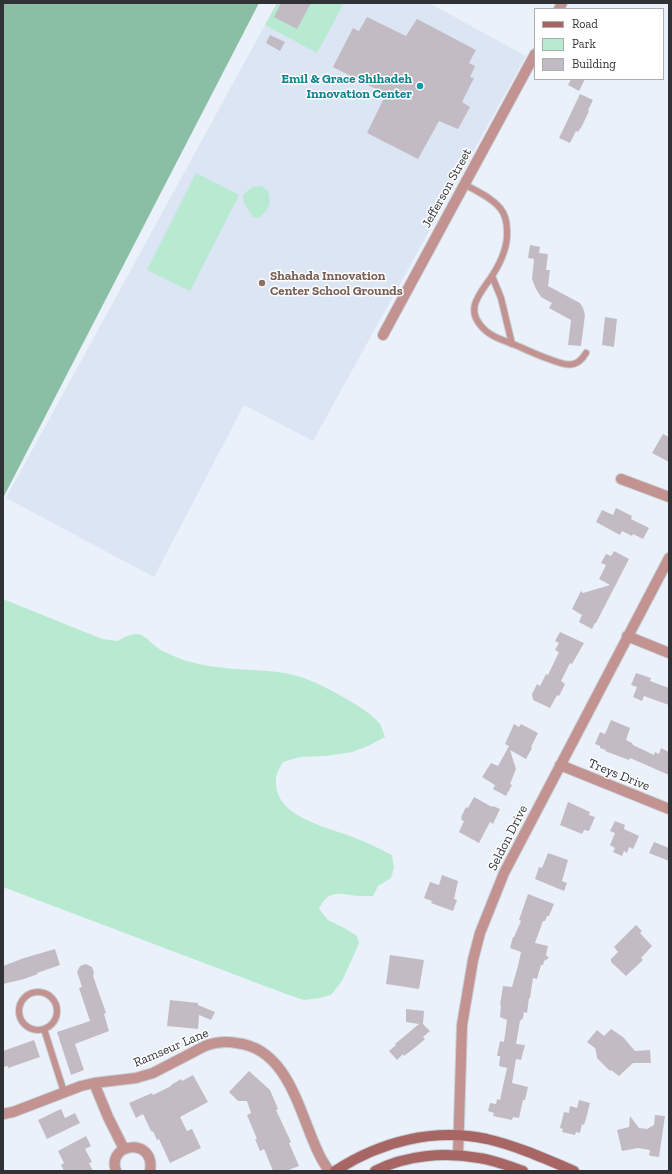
<!DOCTYPE html>
<html>
<head>
<meta charset="utf-8">
<style>
  body { margin:0 }
  #map { position:relative; width:672px; height:1174px; overflow:hidden; background:#ebf1fa; font-family:"Zilla Slab",serif }
  canvas { display:block }
  .frame { position:absolute; inset:0; border:4px solid #303236; pointer-events:none }
  .legend { position:absolute; left:534px; top:8px; width:130px; height:72px; box-sizing:border-box; background:#fff; border:1px solid #acadaf; margin:0; padding:5px 7px; list-style:none; font-size:12px; color:#303236 }
  .legend li { display:flex; align-items:center; gap:8px; height:20px }
  .legend b { width:20px; border:1px solid #acadaf }
</style>
</head>
<body>
<div id="map">
<canvas width="672" height="1174"></canvas>
<div class="frame"></div>
<ul class="legend">
<li><b style="height:5px;background:#a76563"></b>Road</li>
<li><b style="height:11px;background:#b8ead1"></b>Park</li>
<li><b style="height:11px;background:#c3bbc3"></b>Building</li>
</ul>
</div>
<script>
const ctx = document.querySelector('canvas').getContext('2d');
ctx.lineJoin = 'round';
function fillPath(path, color) { ctx.fillStyle = color; ctx.fill(path, 'evenodd'); }
function trace(path, color, width, dash) { ctx.strokeStyle = color; ctx.lineWidth = width; ctx.lineCap = dash ? 'butt' : 'round'; ctx.setLineDash(dash || []); ctx.stroke(path); }
function write(font, color, halo, rows, align = 'center') {
  ctx.font = font + ' "Zilla Slab",serif'; ctx.lineWidth = 3; ctx.setLineDash([]); ctx.textBaseline = 'middle'; ctx.strokeStyle = halo; ctx.fillStyle = color; for (const [text, x, y, turn = 0] of rows) {
    ctx.save(); ctx.translate(x, y); ctx.rotate((+turn || 0) * Math.PI / 180); ctx.textAlign = isNaN(turn) ? turn : align; if (halo) ctx.strokeText(text, 0, 0); ctx.fillText(text, 0, 0); ctx.restore();
  }
}
const built = new Path2D(`
  M 277,3 L 429,3 L 526,56 L 313,441 L 244,405 L 154,577 L 6,498 Z`);
const green = new Path2D(`
  M 277,3 L 344,3 L 317,53 L 265,25 Z
  M 196,173 L 239,195 L 190,291 L 147,270 Z
  M 261,186 L 268,191 C 271,204 270,208 259,218 L 253,217 L 244,203 L 243,195 L 252,187 Z
  M 3,599 L 102,639 L 118,641 C 145,624 144,642 165,652 C 175,657 188,662 199,664 C 225,670 251,669 278,672 C 304,675 328,688 350,701 C 360,707 372,714 379,723 C 382,726 383,733 385,737 L 368,746 L 352,752 L 326,756 L 300,757 L 283,762 C 280,767 276,774 276,779 C 273,816 324,826 350,836 C 364,841 378,848 392,855 L 394,868 L 391,878 L 378,886 L 373,896 C 369,896 365,896 360,896 C 341,895 329,887 319,909 L 328,920 L 346,929 L 357,936 L 359,943 L 353,957 L 342,981 L 331,995 L 320,998 L 304,1000 L 286,994 L 3,887 Z`);
const forest = new Path2D(`
  M 3,3 L 259,3 L 3,498 Z`);
const building = new Path2D(`
  M 281,3 L 311,3 L 297,29 L 274,17 Z
  M 367,17 L 406,36 L 417,19 L 476,50 L 469,63 L 475,66 L 470,77 L 474,78 L 462,102 L 470,107 L 458,129 L 439,121 L 418,159 L 367,133 L 386,94 L 333,67 L 353,28 L 359,31 Z
  M 270,35 L 285,42 L 280,51 L 266,43 Z
  M 571,79 L 585,79 L 579,91 L 568,85 Z
  M 580,94 L 593,100 L 588,110 L 589,111 L 582,126 L 578,132 L 576,131 L 570,143 L 559,138 Z
  M 530,245 L 540,247 L 539,253 L 548,254 L 546,270 L 550,270 L 548,286 L 580,303 L 583,308 L 585,315 L 581,346 L 568,345 L 571,320 L 549,308 L 552,303 L 541,297 L 536,289 L 532,279 L 534,259 L 528,258 Z
  M 605,317 L 617,319 L 614,347 L 602,345 Z
  M 663,434 L 669,437 L 669,462 L 652,453 Z
  M 616,508 L 632,516 L 631,519 L 649,528 L 643,539 L 633,534 L 632,536 L 622,531 L 620,535 L 596,522 L 602,510 L 613,515 Z
  M 614,551 L 629,559 L 596,623 L 595,623 L 592,629 L 579,622 L 582,615 L 572,609 L 581,591 L 583,593 L 610,585 L 599,579 L 606,565 L 601,563 L 606,554 L 611,556 Z
  M 560,632 L 584,643 L 572,664 L 570,663 L 561,681 L 565,684 L 559,696 L 557,695 L 550,708 L 533,700 L 532,694 L 537,684 L 540,686 L 546,674 L 548,675 L 559,652 L 555,650 L 559,643 L 555,641 Z
  M 636,673 L 651,678 L 650,681 L 669,688 L 669,705 L 644,696 L 642,701 L 633,697 L 637,687 L 631,685 Z
  M 611,720 L 630,728 L 626,740 L 632,743 L 633,745 L 654,755 L 655,752 L 659,754 L 661,748 L 669,752 L 669,775 L 630,758 L 629,760 L 605,751 L 606,750 L 600,748 L 600,746 L 595,744 L 600,732 L 605,734 Z
  M 514,724 L 519,727 L 521,724 L 538,733 L 531,747 L 532,748 L 526,759 L 510,750 L 516,769 L 510,784 L 512,785 L 506,796 L 493,789 L 495,785 L 482,777 L 491,763 L 498,766 L 509,746 L 505,744 Z
  M 474,797 L 492,807 L 493,806 L 500,809 L 493,824 L 490,822 L 479,843 L 459,832 L 464,821 L 461,820 L 462,818 L 461,817 L 466,807 L 468,808 Z
  M 568,802 L 590,812 L 589,815 L 595,817 L 589,831 L 584,830 L 582,834 L 560,825 Z
  M 615,821 L 625,825 L 624,829 L 639,836 L 633,849 L 629,847 L 627,853 L 624,851 L 622,856 L 613,852 L 615,848 L 610,845 L 615,833 L 610,831 Z
  M 654,842 L 669,848 L 669,861 L 649,853 Z
  M 548,853 L 568,860 L 562,881 L 567,883 L 564,891 L 535,879 L 539,867 L 542,868 Z
  M 442,875 L 458,881 L 454,899 L 457,900 L 453,911 L 431,903 L 432,901 L 424,898 L 430,882 L 439,885 Z
  M 528,894 L 554,904 L 549,916 L 547,916 L 545,921 L 543,921 L 535,943 L 548,946 L 546,955 L 549,958 L 544,961 L 543,965 L 541,965 L 537,979 L 533,978 L 530,998 L 529,998 L 527,1013 L 524,1012 L 523,1018 L 520,1021 L 516,1044 L 525,1045 L 521,1060 L 516,1059 L 512,1083 L 528,1087 L 525,1100 L 523,1100 L 519,1118 L 513,1117 L 512,1120 L 493,1116 L 494,1113 L 488,1111 L 490,1103 L 496,1104 L 497,1099 L 500,1100 L 507,1068 L 499,1066 L 500,1058 L 500,1056 L 497,1056 L 500,1041 L 504,1042 L 507,1020 L 500,1017 L 501,1005 L 500,1005 L 503,986 L 512,987 L 518,966 L 521,952 L 510,948 L 513,937 L 514,937 L 521,921 L 519,920 Z
  M 636,925 L 642,931 L 640,933 L 652,946 L 641,958 L 643,960 L 626,976 L 611,962 L 611,959 L 618,952 L 614,947 Z
  M 55,949 L 60,965 L 37,973 L 38,974 L 24,979 L 3,984 L 3,966 L 24,958 Z
  M 390,955 L 424,960 L 419,989 L 386,984 Z
  M 86,964 L 92,967 L 94,973 L 93,976 L 106,1013 L 104,1014 L 109,1031 L 75,1044 L 84,1070 L 71,1075 L 57,1032 L 90,1021 L 79,988 L 82,987 L 77,972 L 80,966 Z
  M 170,1000 L 198,1003 L 198,1005 L 215,1012 L 211,1020 L 199,1015 L 198,1029 L 167,1026 Z
  M 406,1009 L 424,1011 L 423,1024 L 430,1031 L 423,1037 L 425,1039 L 417,1046 L 404,1056 L 403,1054 L 397,1060 L 389,1051 L 396,1045 L 395,1044 L 419,1024 L 406,1022 Z
  M 611,1029 L 623,1037 L 635,1051 L 650,1050 L 651,1063 L 633,1063 L 619,1076 L 611,1070 L 610,1071 L 597,1058 L 596,1051 L 595,1048 L 587,1042 L 597,1030 L 604,1036 Z
  M 34,1040 L 40,1057 L 8,1068 L 8,1066 L 3,1067 L 3,1051 Z
  M 249,1071 L 270,1090 L 278,1109 L 276,1110 L 291,1142 L 289,1143 L 299,1166 L 286,1171 L 273,1171 L 264,1149 L 260,1151 L 255,1139 L 257,1139 L 247,1115 L 251,1113 L 247,1101 L 238,1101 L 229,1092 Z
  M 193,1075 L 208,1102 L 180,1117 L 187,1131 L 192,1129 L 201,1148 L 170,1163 L 159,1139 L 157,1140 L 153,1131 L 152,1132 L 150,1129 L 143,1114 L 136,1118 L 129,1103 L 152,1093 L 153,1095 L 171,1086 L 171,1085 L 181,1079 L 182,1081 Z
  M 579,1100 L 590,1103 L 586,1119 L 584,1125 L 582,1124 L 580,1133 L 576,1132 L 575,1135 L 562,1132 L 563,1129 L 560,1128 L 564,1112 L 569,1113 L 570,1106 L 577,1108 Z
  M 61,1109 L 65,1118 L 75,1113 L 80,1123 L 47,1139 L 38,1120 Z
  M 655,1115 L 665,1116 L 659,1157 L 651,1156 L 649,1155 L 650,1150 L 638,1148 L 622,1151 L 617,1130 L 629,1127 L 630,1116 L 639,1128 L 647,1129 L 654,1125 Z
  M 86,1136 L 91,1146 L 85,1149 L 92,1162 L 89,1163 L 93,1171 L 64,1171 L 61,1165 L 64,1163 L 58,1151 Z`);
const lane = new Path2D(`
  M 464,184 C 476,191 491,197 500,208 C 505,214 507,223 507,231 C 508,247 501,262 492,276 C 480,294 462,310 486,331 C 494,338 503,340 513,344 C 525,349 537,355 549,359 C 565,365 576,370 586,353
  M 492,276 L 501,298 L 512,344
  M19 1011a19 19 0 1 1 38 0a19 19 0 1 1-38 0Z
  M 44,1029 L 64,1092`);
const street = new Path2D(`
  M 559,9 L 562,3
  M 383,335 L 535,54
  M 621,479 L 669,497
  M 627,636 L 669,653
  M 560,765 L 669,809
  M 94,1083 L 108,1117 L 124,1149
  M 3,1114 L 13,1112 L 81,1086 L 94,1083 L 136,1078 L 153,1073 L 205,1046 C 216,1042 225,1041 236,1043 C 288,1048 299,1112 318,1152 C 321,1159 325,1165 329,1171
  M 458,1155 L 462,1025 L 473,960 L 480,933 L 504,873 L 669,558
  M 116,1171 C 106,1142 156,1137 150,1171`);
const secondary = new Path2D(`
  M 335,1171 C 381,1141 434,1128 487,1139 C 517,1146 546,1159 574,1171
  M 375,1171 C 406,1155 444,1152 479,1158 C 494,1160 509,1166 523,1171`);
const markers = [
  [420,86,4,"#0f9aa8"],
  [262,283,4,"#8d6e63"]
];
const cultureNames = [
  ["Emil & Grace Shihadeh",412,79],
  ["Innovation Center",412,94]
];
const streetNames = [
  ["Jefferson Street",447,188,-61],
  ["Treys Drive",619,775,22],
  ["Seldon Drive",508,838,-63],
  ["Ramseur Lane",171,1048,-23]
];
const educationNames = [
  ["Shahada Innovation",270,276],
  ["Center School Grounds",270,291]
];
fillPath(built, '#dbe5f4');
fillPath(green, '#b8ead1');
fillPath(forest, '#8abfa5');
fillPath(building, '#c3bbc3');
trace(lane, '#c9cfd7', 8);
trace(street, '#c9cfd7', 12);
trace(secondary, '#c9cfd7', 12);
trace(lane, '#c29391', 6);
trace(street, '#c29391', 10);
trace(secondary, '#a76563', 10);
for (const [x, y, r, color] of markers) { const dot = new Path2D(); dot.arc(x, y, r, 0, 2 * Math.PI); ctx.fillStyle = color; ctx.fill(dot); trace(dot, '#fff', 1.5); }
write('bold 13px', '#0d838f', '#fff', cultureNames, 'right');
write('13px', '#303236', '#fff', streetNames);
write('bold 13px', '#785e54', '#fff', educationNames, 'left');
</script>
</body>
</html>
